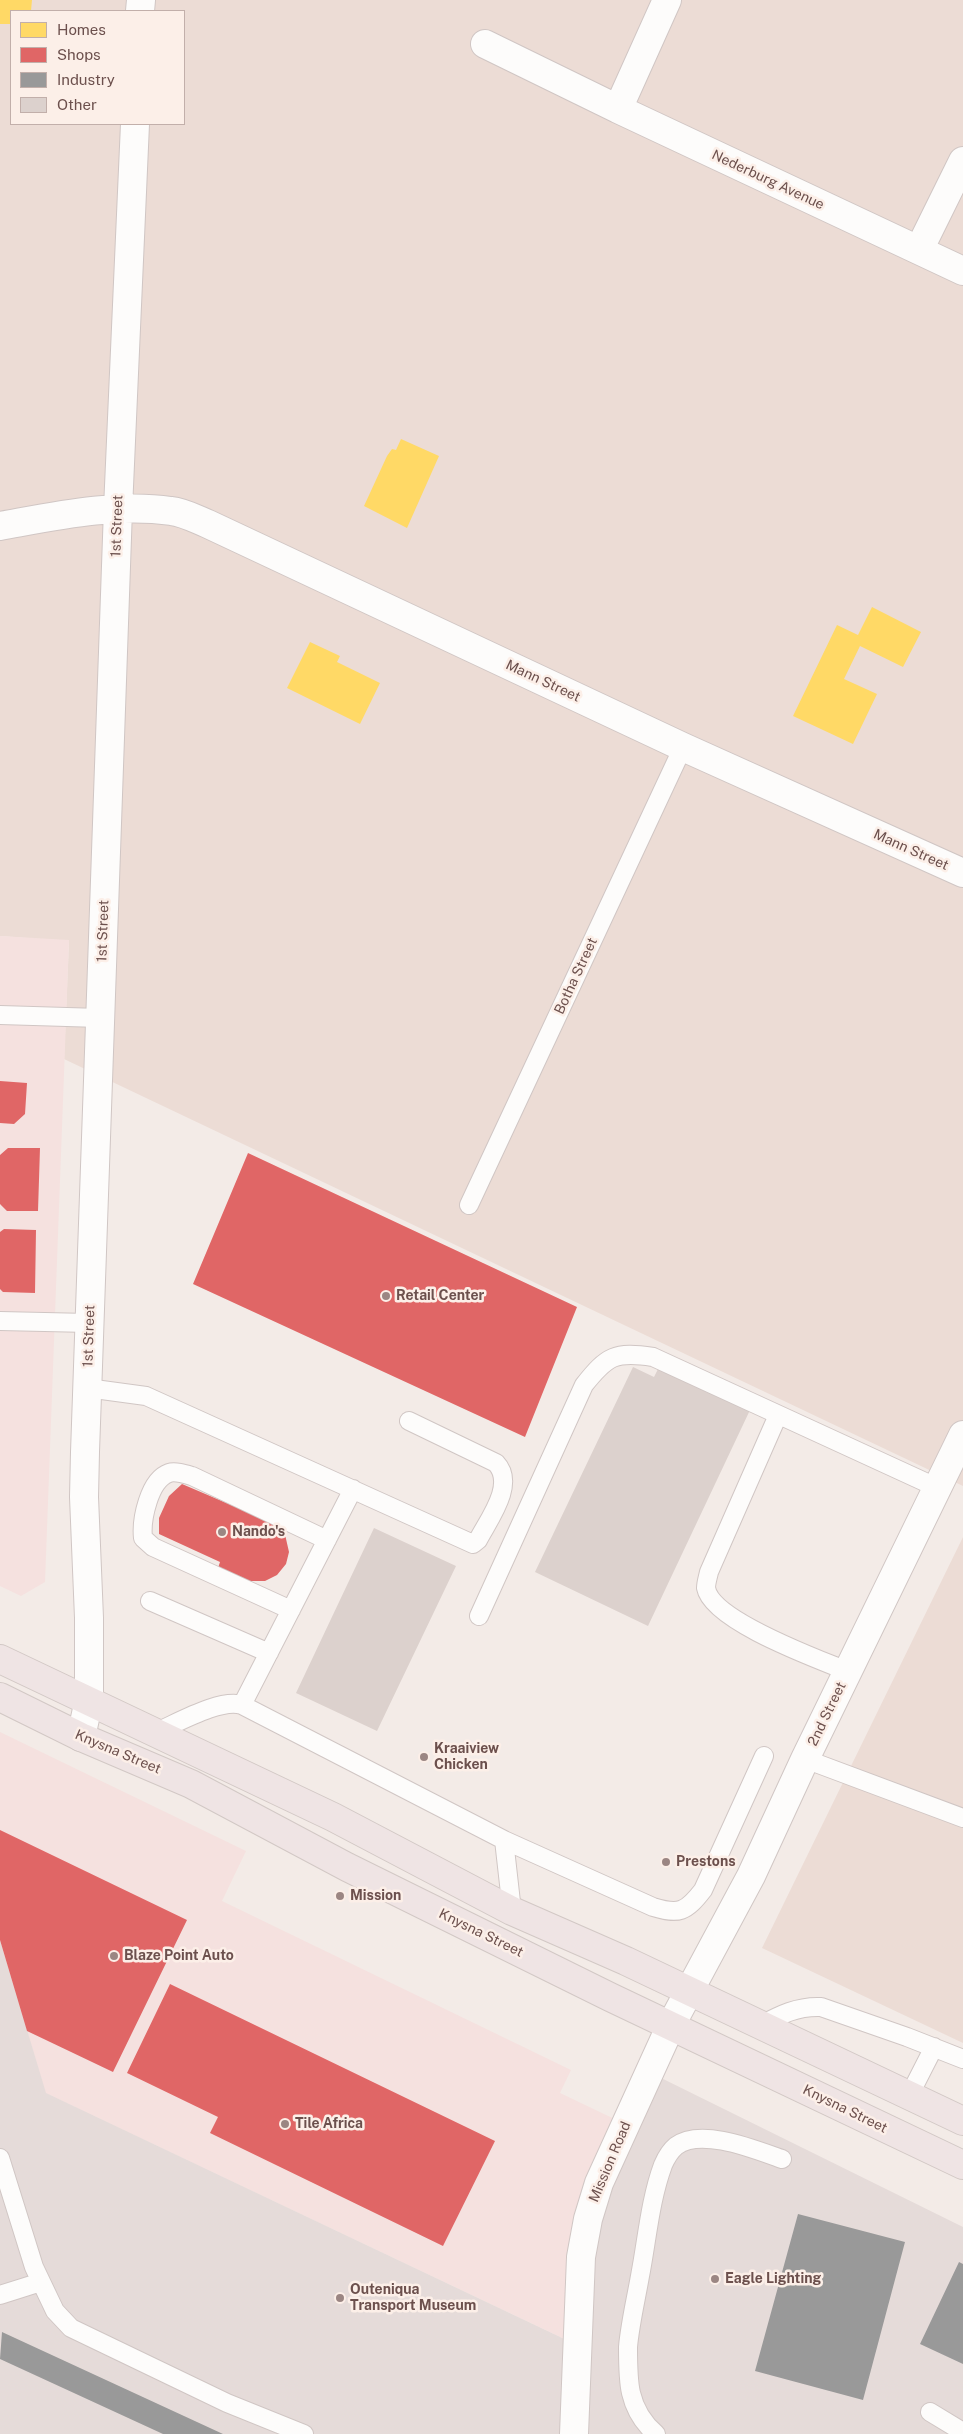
<!DOCTYPE html>
<html>
<head>
<meta charset="utf-8">
<style>
  body { margin:0 }
  #map { position:relative; width:963px; height:2434px; overflow:hidden; background:#f3ebe7; font-family:"Public Sans",sans-serif }
  canvas { display:block }
  .legend { position:absolute; left:10px; top:10px; width:175px; height:115px; box-sizing:border-box; background:#fcefe8; border:1px solid #c2afaa; margin:0; padding:6px 9px; list-style:none; font-size:15px; color:#6c504d }
  .legend li { display:flex; align-items:center; gap:10px; height:25px }
  .legend b { width:25px; border:1px solid #c2afaa }
</style>
</head>
<body>
<div id="map">
<canvas width="963" height="2434"></canvas>
<ul class="legend">
<li><b style="height:14px;background:#ffd966"></b>Homes</li>
<li><b style="height:14px;background:#e06666"></b>Shops</li>
<li><b style="height:14px;background:#999"></b>Industry</li>
<li><b style="height:14px;background:#dcd1cd"></b>Other</li>
</ul>
</div>
<script>
const ctx = document.querySelector('canvas').getContext('2d');
ctx.lineJoin = 'round';
function fillPath(path, color) { ctx.fillStyle = color; ctx.fill(path, 'evenodd'); }
function trace(path, color, width, dash) { ctx.strokeStyle = color; ctx.lineWidth = width; ctx.lineCap = dash ? 'butt' : 'round'; ctx.setLineDash(dash || []); ctx.stroke(path); }
function write(font, color, halo, rows, align = 'center') {
  ctx.font = font + ' "Public Sans",sans-serif'; ctx.lineWidth = 5; ctx.setLineDash([]); ctx.textBaseline = 'middle'; ctx.strokeStyle = halo; ctx.fillStyle = color; for (const [text, x, y, turn = 0] of rows) {
    ctx.save(); ctx.translate(x, y); ctx.rotate((+turn || 0) * Math.PI / 180); ctx.textAlign = isNaN(turn) ? turn : align; if (halo) ctx.strokeText(text, 0, 0); ctx.fillText(text, 0, 0); ctx.restore();
  }
}
const residential = new Path2D(`
  M 0,0 L 963,0 L 963,1486 L 64,1059 L 69,941 L 0,936 ZM 11,11 L 184,11 L 184,124 L 11,124 Z
  M 963,1537 L 963,2043 L 762,1948 Z`);
const commercial = new Path2D(`
  M 0,936 L 69,940 L 45,1582 L 21,1596 L 0,1586 Z
  M 0,1732 L 246,1851 L 222,1901 L 571,2070 L 560,2093 L 625,2124 L 577,2345 L 45,2093 L 0,1940 Z`);
const industrial = new Path2D(`
  M 0,1940 L 46,2093 L 577,2345 L 579,2276 L 649,2072 L 963,2227 L 963,2434 L 0,2434 Z`);
const homes = new Path2D(`
  M 0,0 L 32,0 L 31,11 L 11,11 L 11,24 L 0,24 Z
  M 401,439 L 439,456 L 407,528 L 364,506 L 387,456 L 392,449 L 396,450 Z
  M 872,607 L 921,632 L 903,667 L 860,646 L 844,679 L 877,694 L 853,744 L 793,716 L 837,625 L 858,635 Z
  M 310,642 L 340,656 L 337,662 L 380,683 L 360,724 L 287,688 Z`);
const shops = new Path2D(`
  M 0,1081 L 27,1083 L 25,1114 L 14,1124 L 0,1123 Z
  M 8,1148 L 40,1148 L 38,1211 L 7,1211 L 0,1204 L 0,1155 Z
  M 248,1153 L 577,1307 L 525,1437 L 193,1284 Z
  M 4,1229 L 36,1230 L 35,1293 L 3,1292 L 0,1289 L 0,1232 Z
  M 182,1484 L 278,1525 L 284,1530 L 289,1552 L 286,1564 L 277,1575 L 265,1581 L 247,1581 L 218,1568 L 220,1562 L 159,1534 L 159,1518 L 169,1496 Z
  M 0,1830 L 187,1920 L 113,2072 L 27,2031 L 0,1940 Z
  M 170,1984 L 495,2141 L 443,2246 L 210,2133 L 218,2117 L 127,2073 Z`);
const industry = new Path2D(`
  M 798,2214 L 905,2242 L 863,2400 L 755,2371 Z
  M 959,2262 L 963,2264 L 963,2364 L 920,2344 Z
  M 2,2332 L 223,2434 L 163,2434 L 0,2359 Z`);
const building = new Path2D(`
  M 633,1367 L 654,1377 L 659,1367 L 750,1410 L 648,1626 L 535,1572 Z
  M 374,1528 L 456,1566 L 377,1731 L 296,1693 Z`);
const lane = new Path2D(`
  M 0,1015 L 100,1018
  M 469,1205 L 683,747
  M 0,1321 L 89,1323
  M 87,1388 L 146,1396 L 473,1544 L 478,1540 C 489,1519 516,1484 496,1463 L 409,1421
  M 778,1415 L 709,1572 C 708,1577 706,1583 706,1588 C 712,1621 818,1659 847,1671
  M 150,1601 L 269,1653
  M 291,1610 L 153,1547 L 143,1538 C 141,1520 149,1480 169,1473 C 175,1471 185,1474 192,1476 L 327,1540
  M 479,1616 L 584,1385 C 607,1356 615,1351 653,1357 L 938,1488
  M 242,1705 L 353,1489
  M 154,1733 C 176,1724 220,1698 242,1705 L 504,1840 L 512,1911
  M 805,1759 L 963,1818
  M 504,1840 L 653,1907 C 679,1915 686,1912 703,1890 L 764,1756
  M 759,2026 C 780,2015 797,2006 821,2007 L 907,2037 L 963,2059
  M 909,2096 L 934,2047
  M 0,2158 L 34,2267 L 55,2311 L 71,2328 L 227,2403 L 304,2434
  M 0,2295 L 41,2282
  M 930,2412 L 963,2432
  M 656,2434 C 643,2423 635,2410 631,2393 C 628,2380 628,2361 628,2347 C 630,2324 636,2299 640,2276 C 647,2240 650,2200 663,2165 C 666,2158 670,2151 676,2146 C 701,2127 756,2150 782,2159`);
const street = new Path2D(`
  M 667,0 L 618,109 L 963,271
  M 140,11 L 141,0
  M 485,44 L 618,109
  M 919,250 L 963,161
  M 0,526 C 56,516 114,503 171,511 C 183,512 196,519 208,524 L 683,747 L 963,873
  M 81,1737 L 89,1700 L 89,1618 L 84,1497 L 85,1452 L 118,509 L 135,124
  M 574,2434 L 581,2257 L 588,2219 L 599,2183 L 671,2025 L 751,1876 L 805,1759 L 963,1435`);
const highway = new Path2D(`
  M 0,1659 L 333,1817 L 512,1911 L 626,1961 L 963,2121
  M 0,1697 L 81,1737 L 191,1784 L 347,1867 L 610,1997 L 963,2165`);
const markers = [
  [386,1296,5,"#9b8683"],
  [222,1532,5,"#9b8683"],
  [424,1757,5,"#9b8683"],
  [666,1862,5,"#9b8683"],
  [340,1896,5,"#9b8683"],
  [114,1956,5,"#9b8683"],
  [285,2124,5,"#9b8683"],
  [715,2279,5,"#9b8683"],
  [340,2298,5,"#9b8683"]
];
const streetNames = [
  ["Nederburg Avenue",768,180,25],
  ["1st Street",117,526,-88],
  ["Mann Street",543,681,25],
  ["Mann Street",911,850,24],
  ["1st Street",103,931,-88],
  ["Botha Street",576,976,-65],
  ["1st Street",89,1336,-88],
  ["2nd Street",827,1714,-64],
  ["Knysna Street",118,1752,23],
  ["Knysna Street",481,1933,26],
  ["Knysna Street",845,2109,26],
  ["Mission Road",610,2162,-67]
];
const poiNames = [
  ["Retail Center",396,1296],
  ["Nando's",232,1532],
  ["Kraaiview",434,1749],
  ["Chicken",434,1765],
  ["Prestons",676,1862],
  ["Mission",350,1896],
  ["Blaze Point Auto",124,1956],
  ["Tile Africa",295,2124],
  ["Eagle Lighting",725,2279],
  ["Outeniqua",350,2290],
  ["Transport Museum",350,2306]
];
fillPath(residential, '#ecdcd5');
fillPath(commercial, '#f5e1df');
fillPath(industrial, '#e5dbd9');
fillPath(homes, '#ffd966');
fillPath(shops, '#e06666');
fillPath(industry, '#999');
fillPath(building, '#dcd1cd');
trace(lane, '#d0c6c4', 20);
trace(street, '#d0c6c4', 30);
trace(highway, '#d2c8c5', 30);
trace(lane, '#fdfcfb', 18);
trace(street, '#fdfcfb', 28);
trace(highway, '#efe4e4', 28);
for (const [x, y, r, color] of markers) { const dot = new Path2D(); dot.arc(x, y, r, 0, 2 * Math.PI); ctx.fillStyle = color; ctx.fill(dot); trace(dot, '#fcefe8', 2); }
write('14px', '#6c504d', '#fcefe8', streetNames);
write('bold 14px', '#6c504d', '#fcefe8', poiNames, 'left');
</script>
</body>
</html>
